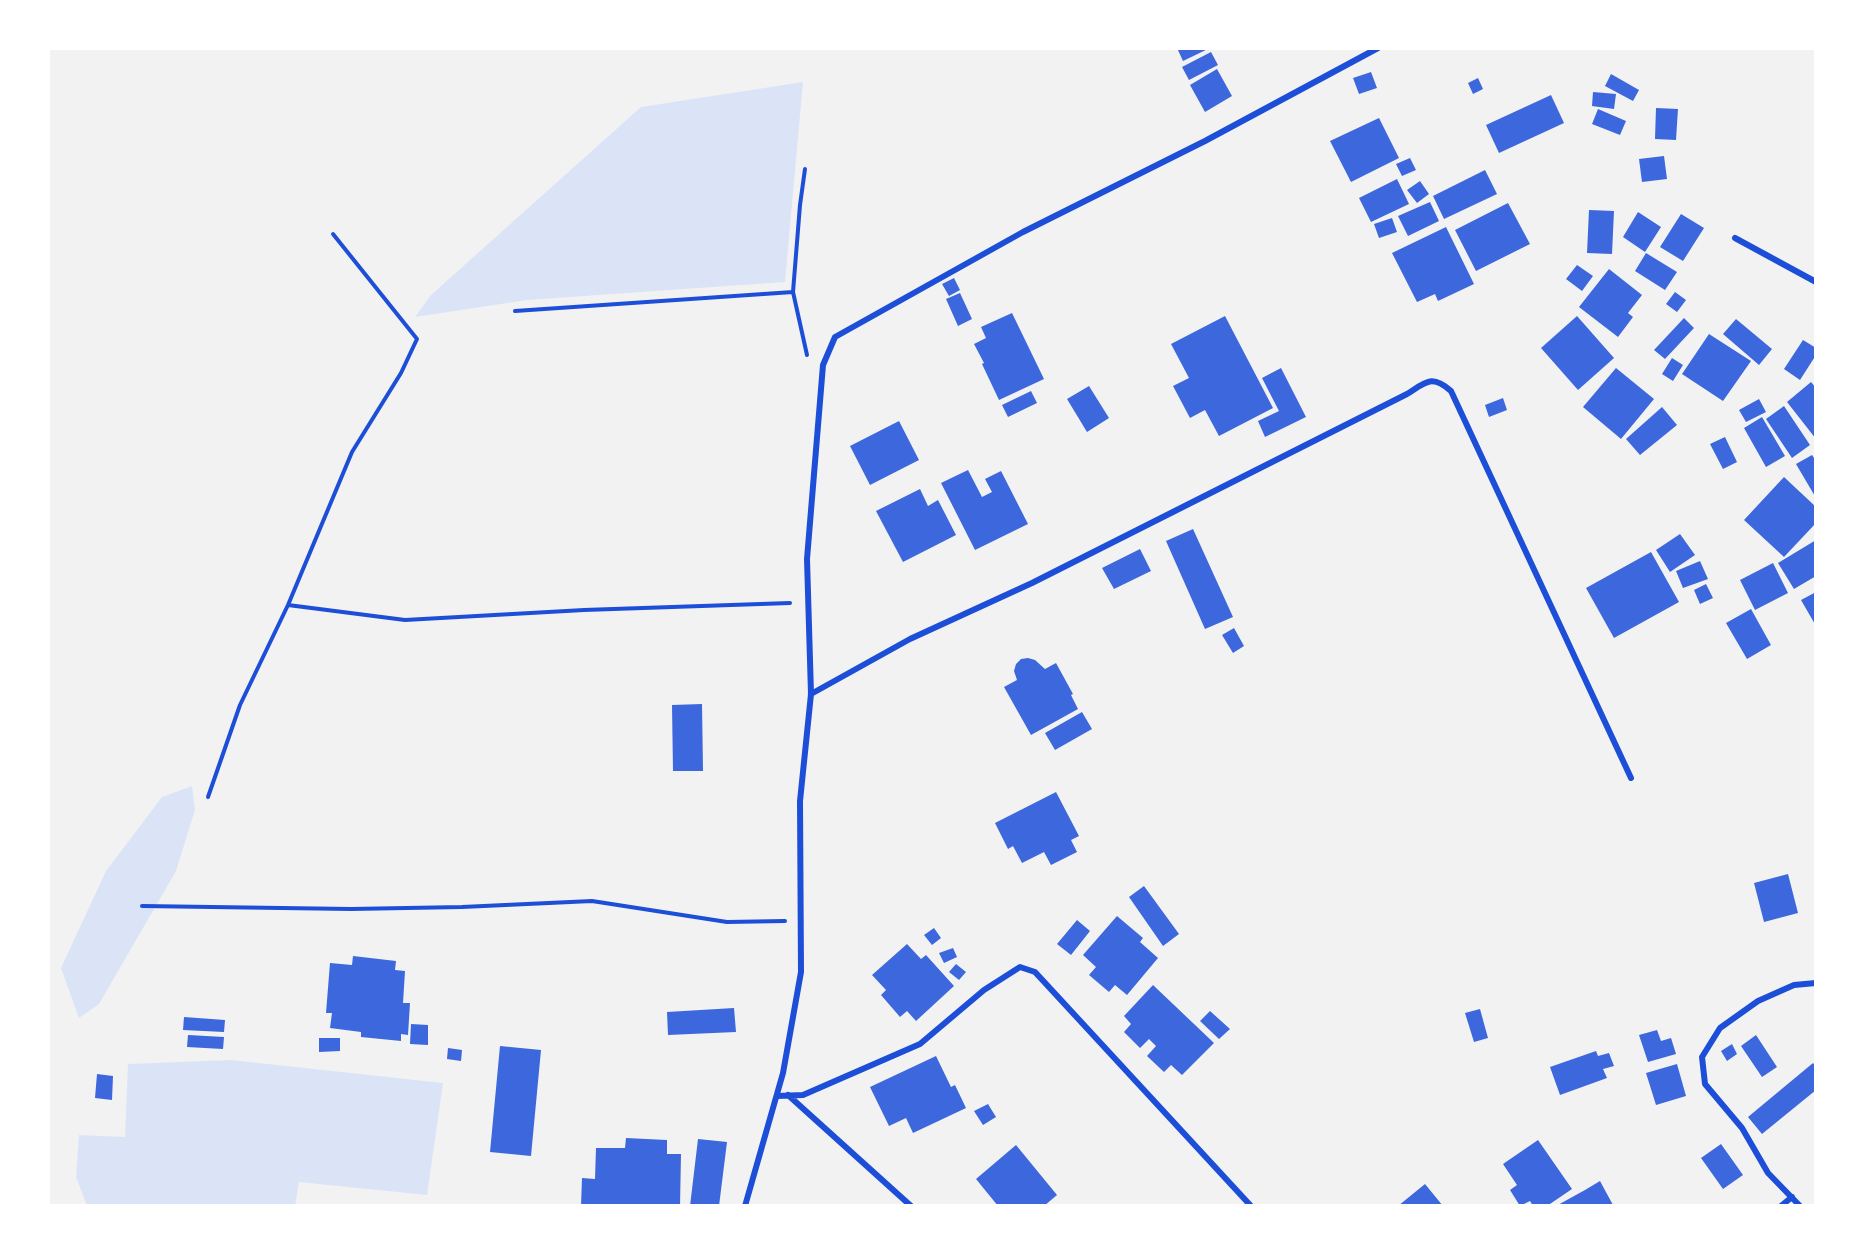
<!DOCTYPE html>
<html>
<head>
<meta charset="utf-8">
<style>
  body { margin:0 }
  #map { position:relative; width:1864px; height:1254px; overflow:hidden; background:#f2f2f2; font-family:Jost,sans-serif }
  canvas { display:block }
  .frame { position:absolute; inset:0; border:50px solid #fff; pointer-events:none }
</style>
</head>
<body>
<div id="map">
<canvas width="1864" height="1254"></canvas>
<div class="frame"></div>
</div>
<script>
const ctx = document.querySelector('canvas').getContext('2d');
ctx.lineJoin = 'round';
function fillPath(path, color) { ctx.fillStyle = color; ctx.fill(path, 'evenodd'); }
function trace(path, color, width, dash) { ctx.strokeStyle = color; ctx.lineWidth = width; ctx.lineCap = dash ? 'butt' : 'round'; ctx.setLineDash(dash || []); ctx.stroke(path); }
const green = new Path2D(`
  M 803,82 L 785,282 L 527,300 L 415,317 L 431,295 L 641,107 Z
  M 192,786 L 195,810 L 176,871 L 99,1004 L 79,1018 L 61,968 L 106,871 L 162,797 Z
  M 231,1060 L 443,1083 L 427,1195 L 299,1182 L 295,1206 L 87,1206 L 76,1177 L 79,1135 L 125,1137 L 128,1064 Z`);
const building = new Path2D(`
  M 1177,48 L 1210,48 L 1183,61 Z
  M 1211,52 L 1218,65 L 1189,80 L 1182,67 Z
  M 1217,69 L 1232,96 L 1205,112 L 1190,85 Z
  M 1371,72 L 1377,88 L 1359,94 L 1353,78 Z
  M 1611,74 L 1639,90 L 1633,101 L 1605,86 Z
  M 1478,78 L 1483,89 L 1473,94 L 1468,83 Z
  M 1593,92 L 1616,94 L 1614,109 L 1592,106 Z
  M 1551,95 L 1564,123 L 1499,153 L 1486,125 Z
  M 1656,108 L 1678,109 L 1676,140 L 1655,139 Z
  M 1598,109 L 1626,121 L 1620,135 L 1592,124 Z
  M 1379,118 L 1399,158 L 1351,182 L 1330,141 Z
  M 1664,156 L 1667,179 L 1642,182 L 1639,159 Z
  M 1410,158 L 1416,170 L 1402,176 L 1396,164 Z
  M 1485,170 L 1497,194 L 1444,219 L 1433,196 Z
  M 1397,179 L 1409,204 L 1371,222 L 1359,198 Z
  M 1420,181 L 1429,194 L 1417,203 L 1407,190 Z
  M 1430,202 L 1439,221 L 1408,236 L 1398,216 Z
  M 1508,203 L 1530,244 L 1476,271 L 1455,230 Z
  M 1589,210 L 1614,211 L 1612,254 L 1587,253 Z
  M 1638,212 L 1661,227 L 1645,252 L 1623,237 Z
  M 1681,214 L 1704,228 L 1683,261 L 1660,247 Z
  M 1392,218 L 1397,232 L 1379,238 L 1374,224 Z
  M 1446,227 L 1474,284 L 1438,301 L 1435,294 L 1417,302 L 1392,253 Z
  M 1646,253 L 1677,272 L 1665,290 L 1635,271 Z
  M 1577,265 L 1593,276 L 1582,291 L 1566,279 Z
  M 1609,269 L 1642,295 L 1628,313 L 1633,317 L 1618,337 L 1579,307 Z
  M 954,278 L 960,290 L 949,296 L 942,284 Z
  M 1675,292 L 1686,300 L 1677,312 L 1666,304 Z
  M 960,293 L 972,319 L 958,326 L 946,299 Z
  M 1012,313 L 1044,379 L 999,400 L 982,364 L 984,363 L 974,344 L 986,338 L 981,327 Z
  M 1225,316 L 1273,408 L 1219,436 L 1205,410 L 1190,418 L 1173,386 L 1189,378 L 1171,344 Z
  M 1577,316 L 1614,358 L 1578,390 L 1541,348 Z
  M 1684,318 L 1694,328 L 1665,359 L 1654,350 Z
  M 1736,319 L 1772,349 L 1759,365 L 1723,334 Z
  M 1709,334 L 1751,361 L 1723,401 L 1682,374 Z
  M 1803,340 L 1816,348 L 1816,355 L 1800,380 L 1784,369 Z
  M 1672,358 L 1683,365 L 1673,381 L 1662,374 Z
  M 1281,368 L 1306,417 L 1265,437 L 1258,421 L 1279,411 L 1262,378 Z
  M 1616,368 L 1654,399 L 1621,439 L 1583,407 Z
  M 1811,382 L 1816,388 L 1816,439 L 1787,402 Z
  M 1089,386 L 1109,418 L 1087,432 L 1067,399 Z
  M 1031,391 L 1037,403 L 1008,417 L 1002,405 Z
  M 1503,398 L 1507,410 L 1489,417 L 1485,405 Z
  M 1759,399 L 1766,412 L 1746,422 L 1739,410 Z
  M 1784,406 L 1810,445 L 1792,458 L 1766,419 Z
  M 1662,407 L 1677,425 L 1640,455 L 1626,439 Z
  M 1762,417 L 1785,456 L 1766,467 L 1744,428 Z
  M 899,421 L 919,460 L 870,485 L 850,446 Z
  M 1725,437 L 1737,462 L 1723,469 L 1710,444 Z
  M 1812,455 L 1816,461 L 1816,498 L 1796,464 Z
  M 968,470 L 982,497 L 992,492 L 985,479 L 1001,471 L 1028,524 L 975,550 L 941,483 Z
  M 1784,477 L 1816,507 L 1816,523 L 1784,557 L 1744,520 Z
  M 920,489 L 928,506 L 938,500 L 956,535 L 903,562 L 876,511 Z
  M 1193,529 L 1233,617 L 1205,629 L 1166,541 Z
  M 1680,534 L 1695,555 L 1670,572 L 1656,550 Z
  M 1816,540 L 1816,576 L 1794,589 L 1778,563 Z
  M 1140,549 L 1151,571 L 1114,589 L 1102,568 Z
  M 1651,552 L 1679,602 L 1614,638 L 1586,588 Z
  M 1700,561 L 1708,579 L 1683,588 L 1676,571 Z
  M 1773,563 L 1788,593 L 1755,610 L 1740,580 Z
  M 1706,584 L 1713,598 L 1700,604 L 1694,590 Z
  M 1816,592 L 1816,626 L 1801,600 Z
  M 1751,609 L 1771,645 L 1747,659 L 1726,623 Z
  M 1234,628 L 1244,646 L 1233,653 L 1222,635 Z
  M 1028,658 L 1035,660 L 1045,669 L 1056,663 L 1073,694 L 1071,695 L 1078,709 L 1031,735 L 1004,687 L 1017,680 L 1014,671 L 1016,664 L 1021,659 Z
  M 702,704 L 703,771 L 673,771 L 672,705 Z
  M 1082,712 L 1092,729 L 1055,750 L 1045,733 Z
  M 1056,792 L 1079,836 L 1071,840 L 1077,852 L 1051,865 L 1044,852 L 1022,863 L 1013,846 L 1008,849 L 995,823 Z
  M 1788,874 L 1798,913 L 1764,922 L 1754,883 Z
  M 1144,886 L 1179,934 L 1163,946 L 1129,897 Z
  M 1117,916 L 1143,938 L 1140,942 L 1158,958 L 1127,995 L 1115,985 L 1109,992 L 1089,975 L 1096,967 L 1083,955 Z
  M 1077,920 L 1090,931 L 1071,955 L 1057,944 Z
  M 934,928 L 941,938 L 932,945 L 924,935 Z
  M 907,944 L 921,959 L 926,955 L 954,986 L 916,1021 L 907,1011 L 900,1017 L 881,995 L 886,990 L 872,975 Z
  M 953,948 L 957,957 L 944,963 L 939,953 Z
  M 353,956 L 396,961 L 395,970 L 405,971 L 403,1003 L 410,1003 L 408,1035 L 401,1034 L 401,1041 L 361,1037 L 361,1032 L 330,1028 L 332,1013 L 326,1013 L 330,963 L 352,965 Z
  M 956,964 L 966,972 L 959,980 L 949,972 Z
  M 1153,985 L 1214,1043 L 1182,1075 L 1171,1065 L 1164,1072 L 1147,1056 L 1156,1046 L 1149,1039 L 1140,1048 L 1124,1032 L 1131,1024 L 1124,1016 Z
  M 734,1008 L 736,1032 L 668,1035 L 667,1012 Z
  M 1480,1009 L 1488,1038 L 1474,1042 L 1465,1013 Z
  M 1210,1011 L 1230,1029 L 1219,1039 L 1200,1021 Z
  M 184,1017 L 225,1020 L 224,1032 L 183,1030 Z
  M 411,1024 L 428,1025 L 428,1045 L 410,1044 Z
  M 1657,1030 L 1661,1041 L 1671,1038 L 1676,1054 L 1648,1062 L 1639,1035 Z
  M 188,1035 L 224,1037 L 223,1049 L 187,1047 Z
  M 1756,1035 L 1777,1067 L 1762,1077 L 1741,1046 Z
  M 319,1038 L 340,1038 L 340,1051 L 319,1052 Z
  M 1732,1044 L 1737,1054 L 1727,1061 L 1721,1051 Z
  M 500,1046 L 541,1050 L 531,1156 L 490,1152 Z
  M 448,1048 L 462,1050 L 461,1061 L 447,1059 Z
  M 1596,1051 L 1598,1056 L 1609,1053 L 1614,1066 L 1603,1069 L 1607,1078 L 1560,1095 L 1550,1067 Z
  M 936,1056 L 951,1087 L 955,1085 L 966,1108 L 913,1133 L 906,1118 L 889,1126 L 870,1087 Z
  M 1813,1063 L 1816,1067 L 1816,1090 L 1762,1134 L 1748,1117 Z
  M 1677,1064 L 1686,1096 L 1656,1105 L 1646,1073 Z
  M 97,1074 L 113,1076 L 112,1100 L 95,1098 Z
  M 988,1104 L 996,1117 L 983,1125 L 974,1111 Z
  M 626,1138 L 667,1140 L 667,1154 L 681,1154 L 680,1206 L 581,1206 L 582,1178 L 595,1179 L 596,1148 L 625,1148 Z
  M 698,1139 L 727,1142 L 719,1206 L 690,1206 Z
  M 1538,1140 L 1572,1189 L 1547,1206 L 1533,1206 L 1530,1201 L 1520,1206 L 1510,1190 L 1517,1185 L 1503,1164 Z
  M 1721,1144 L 1743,1175 L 1723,1189 L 1701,1158 Z
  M 1016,1145 L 1057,1195 L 1044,1206 L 998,1206 L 976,1179 Z
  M 1600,1181 L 1613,1205 L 1556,1206 L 1585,1190 Z
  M 1425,1184 L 1443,1206 L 1398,1206 Z`);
const path = new Path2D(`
  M 805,169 L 800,205 L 793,292 L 807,355
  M 515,311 L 793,292
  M 288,605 L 405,620 L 584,610 L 790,603
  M 208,797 L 240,705 L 288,605 L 352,452 L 401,373 L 417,339 L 333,234
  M 142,906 L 351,909 L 462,907 L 592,901 L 727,922 L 785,921`);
const minor = new Path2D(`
  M 1735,238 L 1816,282
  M 811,694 L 910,639 L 1032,583 L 1407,394 C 1426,382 1432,374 1451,391 L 1631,778
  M 788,1095 L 911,1206
  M 777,1096 L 803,1095 L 920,1044 L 984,990 L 1020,967 L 1035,972 L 1251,1206
  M 745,1206 L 783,1073 L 801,972 L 800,801 L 811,694 L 807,559 L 823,365 L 835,337 L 1023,232 L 1205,141 L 1378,48
  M 1781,1206 L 1792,1197
  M 1800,1206 L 1768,1173 L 1742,1128 L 1705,1084 L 1702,1057 L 1720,1028 L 1758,1001 L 1794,985 L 1816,983`);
fillPath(green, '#dbe4f7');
fillPath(building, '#3d67dc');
trace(path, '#1d4ed8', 4);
trace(minor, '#1d4ed8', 6);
</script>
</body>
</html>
